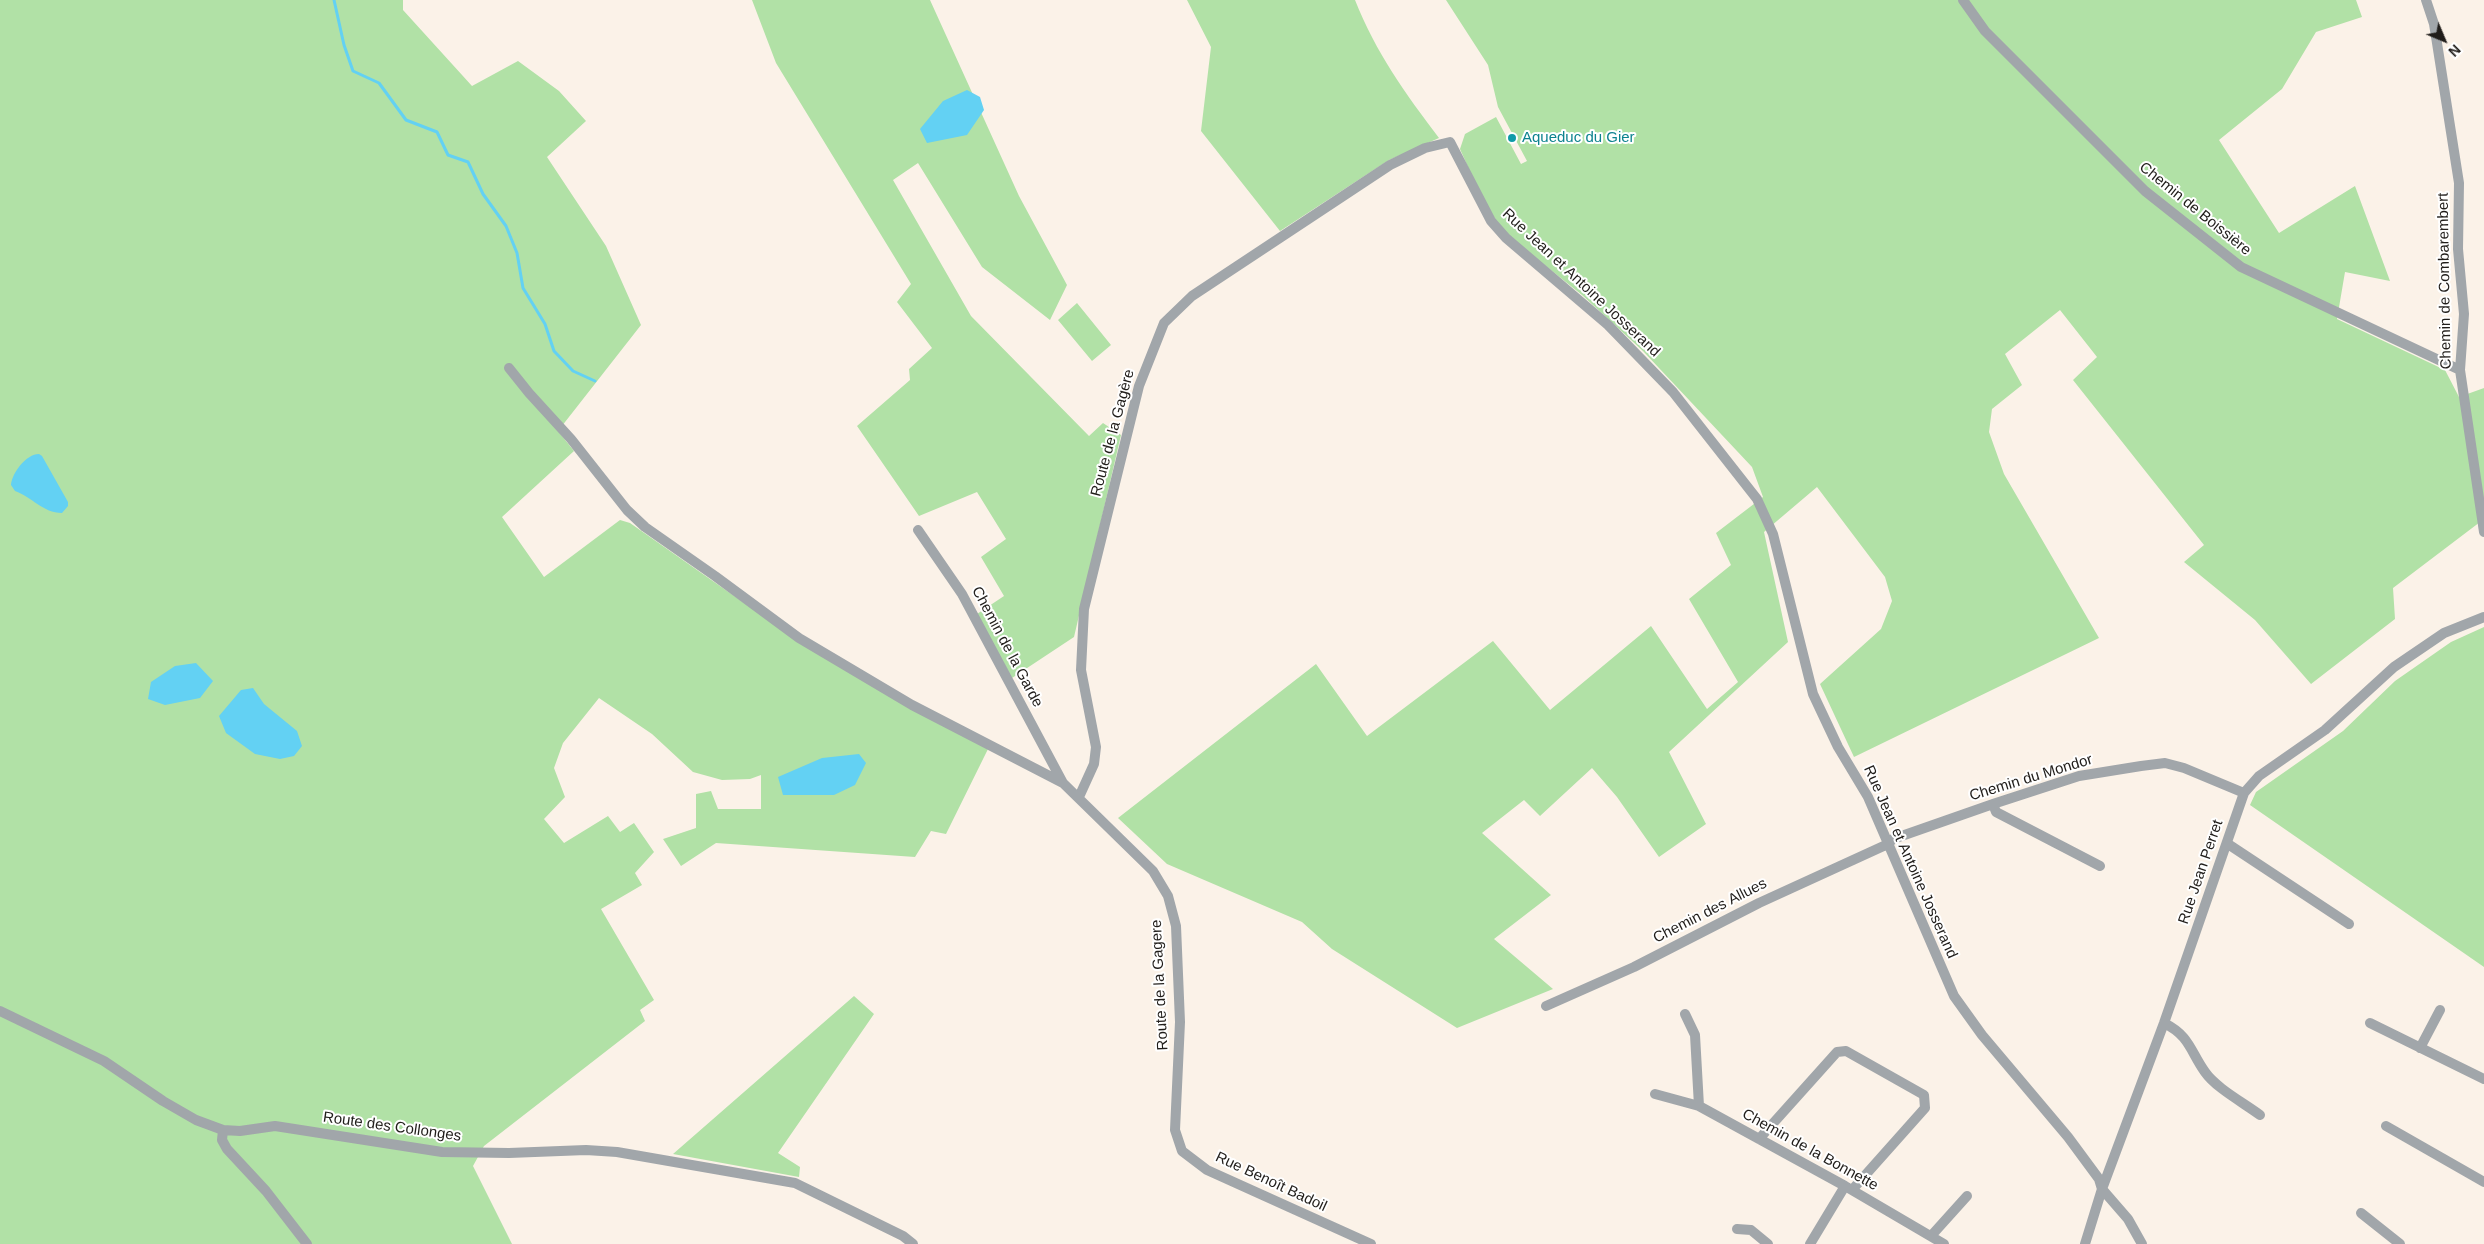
<!DOCTYPE html>
<html>
<head>
<meta charset="utf-8">
<style>
  body { margin:0 }
  #map { position:relative; width:2484px; height:1244px; overflow:hidden; background:#fbf2e8; font-family:Arial,sans-serif }
  canvas { display:block }
  .north { position:absolute; left:2419px; top:15px; width:50px; height:50px; -webkit-text-stroke:4px #fff; paint-order:stroke; rotate:135deg; font-size:14px; font-weight:700; line-height:20px; text-align:center; color:#201d1a }
  .north::after { content:''; display:block; margin:auto; width:18px; height:22px; background:#201d1a; clip-path:polygon(50% 0,100% 100%,50% 72%,0 100%) }
</style>
</head>
<body>
<div id="map">
<canvas width="2484" height="1244"></canvas>
<div class="north">N</div>
</div>
<script>
const ctx = document.querySelector('canvas').getContext('2d');
ctx.lineJoin = 'round';
function fillPath(path, color) { ctx.fillStyle = color; ctx.fill(path, 'evenodd'); }
function trace(path, color, width, dash) { ctx.strokeStyle = color; ctx.lineWidth = width; ctx.lineCap = dash ? 'butt' : 'round'; ctx.setLineDash(dash || []); ctx.stroke(path); }
function write(font, color, halo, rows, align = 'center') {
  ctx.font = font + ' Arial,sans-serif'; ctx.lineWidth = 4; ctx.setLineDash([]); ctx.textBaseline = 'middle'; ctx.strokeStyle = halo; ctx.fillStyle = color; for (const [text, x, y, turn = 0] of rows) {
    ctx.save(); ctx.translate(x, y); ctx.rotate((+turn || 0) * Math.PI / 180); ctx.textAlign = isNaN(turn) ? turn : align; if (halo) ctx.strokeText(text, 0, 0); ctx.fillText(text, 0, 0); ctx.restore();
  }
}
const green = new Path2D(`
  M 0,0 L 403,0 L 403,10 L 472,86 L 518,61 L 559,91 L 586,121 L 547,157 L 606,246 L 641,325 L 558,431 L 574,451 L 502,517 L 544,577 L 620,520 L 630,523 L 797,640 L 988,749 L 946,834 L 931,831 L 915,857 L 716,843 L 681,866 L 663,839 L 696,828 L 696,794 L 711,791 L 718,809 L 761,809 L 761,775 L 750,779 L 722,780 L 693,772 L 652,734 L 599,698 L 563,743 L 554,768 L 565,797 L 544,819 L 564,843 L 608,816 L 620,832 L 634,823 L 654,852 L 635,873 L 642,885 L 601,909 L 654,1000 L 640,1010 L 645,1021 L 484,1146 L 473,1166 L 512,1244 L 0,1244 Z
  M 752,0 L 930,0 L 1019,196 L 1067,285 L 1050,320 L 982,267 L 918,163 L 893,180 L 971,316 L 1089,436 L 1103,423 L 1121,435 L 1074,637 L 1012,678 L 977,614 L 1004,596 L 981,557 L 1006,539 L 977,492 L 919,516 L 857,426 L 910,380 L 909,369 L 932,348 L 897,302 L 911,284 L 776,63 Z
  M 1187,0 L 1355,0 C 1376,53 1405,93 1439,138 L 1389,160 L 1280,231 L 1201,131 L 1211,47 Z
  M 1446,0 L 2356,0 L 2362,17 L 2316,32 L 2282,89 L 2219,140 L 2279,233 L 2355,186 L 2390,281 L 2345,272 L 2337,319 L 2445,370 L 2459,397 L 2484,388 L 2484,519 L 2393,588 L 2395,619 L 2311,684 L 2255,620 L 2184,562 L 2204,545 L 2073,380 L 2097,357 L 2060,310 L 2005,354 L 2022,385 L 1992,409 L 1989,432 L 2004,474 L 2099,638 L 1854,757 L 1820,684 L 1881,629 L 1892,601 L 1885,577 L 1817,487 L 1764,532 L 1788,642 L 1669,752 L 1706,824 L 1659,857 L 1617,797 L 1592,768 L 1540,816 L 1524,800 L 1482,833 L 1551,895 L 1494,939 L 1553,989 L 1457,1028 L 1332,949 L 1302,922 L 1167,864 L 1118,818 L 1316,664 L 1367,736 L 1493,641 L 1550,710 L 1651,626 L 1707,709 L 1738,682 L 1689,599 L 1731,565 L 1716,533 L 1763,497 L 1752,467 L 1643,351 L 1582,295 L 1507,235 L 1485,205 L 1460,149 L 1465,134 L 1496,117 L 1521,164 L 1527,161 L 1498,107 L 1488,65 Z
  M 1077,303 L 1111,345 L 1092,361 L 1058,320 Z
  M 2484,627 L 2484,967 L 2250,805 L 2256,792 L 2343,731 L 2395,681 L 2451,642 Z
  M 854,996 L 874,1014 L 778,1153 L 800,1167 L 799,1177 L 673,1154 Z`);
const water = new Path2D(`
  M 967,90 L 980,97 L 984,110 L 967,135 L 927,143 L 920,129 L 943,101 Z
  M 39,454 L 42,456 L 68,502 L 68,506 L 62,513 C 43,513 32,497 15,491 L 11,485 C 12,473 26,454 39,454 Z
  M 196,663 L 213,681 L 200,698 L 165,705 L 148,699 L 151,682 L 175,666 Z
  M 253,688 L 264,704 L 297,731 L 302,746 L 294,756 L 280,759 L 255,754 L 226,733 L 219,716 L 241,690 Z
  M 859,754 L 866,763 L 855,785 L 834,795 L 783,795 L 778,777 L 822,758 Z`);
const stream = new Path2D(`
  M 334,0 L 344,45 L 353,71 L 379,83 L 406,120 L 437,132 L 448,155 L 468,162 L 483,194 L 506,226 L 517,253 L 523,288 L 545,324 L 554,351 L 573,371 L 595,381`);
const minor = new Path2D(`
  M 1963,0 L 1985,31 L 2145,191 L 2241,267 L 2460,370
  M 2426,0 L 2434,24 L 2459,183 L 2458,249 L 2464,314 L 2460,370 L 2484,532
  M 509,368 L 529,393 L 571,439 L 627,510 L 645,527 L 715,576 L 799,638 L 912,705 L 1063,783 L 1153,871 L 1168,896 L 1176,926 L 1180,1022 L 1175,1130 L 1182,1151 L 1207,1170 L 1371,1244
  M 918,530 L 962,594 L 1063,783
  M 1079,797 L 1094,764 L 1096,747 L 1081,670 L 1084,609 L 1139,386 L 1164,323 L 1192,296 L 1390,165 L 1425,148 L 1450,142 L 1491,221 L 1506,238 L 1608,325 L 1673,392 L 1757,499 L 1773,534 L 1813,694 L 1838,747 L 1868,797 L 1954,996 L 1982,1035 L 2068,1137 L 2099,1179 L 2102,1189 L 2128,1219 L 2142,1244
  M 1993,804 L 1996,812 L 2100,866
  M 2228,844 L 2349,924
  M 1546,1006 L 1634,967 L 1759,903 L 1888,844 L 1893,839 L 1993,804 L 2079,776 L 2141,766 L 2165,763 L 2184,768 L 2244,793
  M 0,1011 L 104,1061 L 163,1101 L 196,1120 L 223,1130 L 240,1131 L 275,1126 L 442,1152 L 509,1153 L 586,1150 L 617,1152 L 795,1183 L 903,1236 L 913,1244
  M 1685,1014 L 1695,1035 L 1699,1106
  M 2164,1023 C 2190,1036 2190,1051 2205,1072 C 2216,1088 2244,1103 2260,1115
  M 2370,1023 L 2484,1079
  M 2420,1048 L 2440,1010
  M 1655,1094 L 1699,1106 L 1845,1186 L 1944,1244
  M 2386,1126 L 2484,1182
  M 223,1130 L 222,1140 L 227,1149 L 266,1191 L 307,1244
  M 1759,1139 L 1837,1052 L 1846,1051 L 1924,1095 L 1925,1108 L 1852,1190
  M 2361,1213 L 2400,1244
  M 1737,1229 L 1751,1230 L 1768,1244
  M 1931,1236 L 1967,1196
  M 1810,1244 L 1845,1186
  M 2085,1244 L 2102,1189 L 2164,1023 L 2244,793 L 2259,776 L 2325,730 L 2394,667 L 2444,633 L 2484,617`);
const markers = [
  [1512,138,5,"#0f9aa8"]
];
const cultureNames = [
  ["Aqueduc du Gier",1522,138]
];
const streetNames = [
  ["Chemin de Boissière",2195,209,39],
  ["Chemin de Combarembert",2445,281,-91],
  ["Rue Jean et Antoine Josserand",1581,283,43],
  ["Route de la Gagère",1113,433,-75],
  ["Chemin de la Garde",1007,647,62],
  ["Chemin du Mondor",2031,778,-17],
  ["Rue Jean et Antoine Josserand",1910,862,66],
  ["Rue Jean Perret",2201,872,-71],
  ["Chemin des Allues",1710,911,-27],
  ["Route de la Gagere",1160,985,-93],
  ["Route des Collonges",392,1127,8],
  ["Chemin de la Bonnette",1810,1150,29],
  ["Rue Benoît Badoil",1271,1182,25]
];
fillPath(green, '#b1e1a6');
fillPath(water, '#63d1f3');
trace(stream, '#63d1f3', 3);
trace(minor, '#a1a6aa', 10);
for (const [x, y, r, color] of markers) { const dot = new Path2D(); dot.arc(x, y, r, 0, 2 * Math.PI); ctx.fillStyle = color; ctx.fill(dot); trace(dot, '#fff', 2); }
write('15px', '#0d838f', '#fff', cultureNames, 'left');
write('15px', '#201d1a', '#fff', streetNames);
</script>
</body>
</html>
